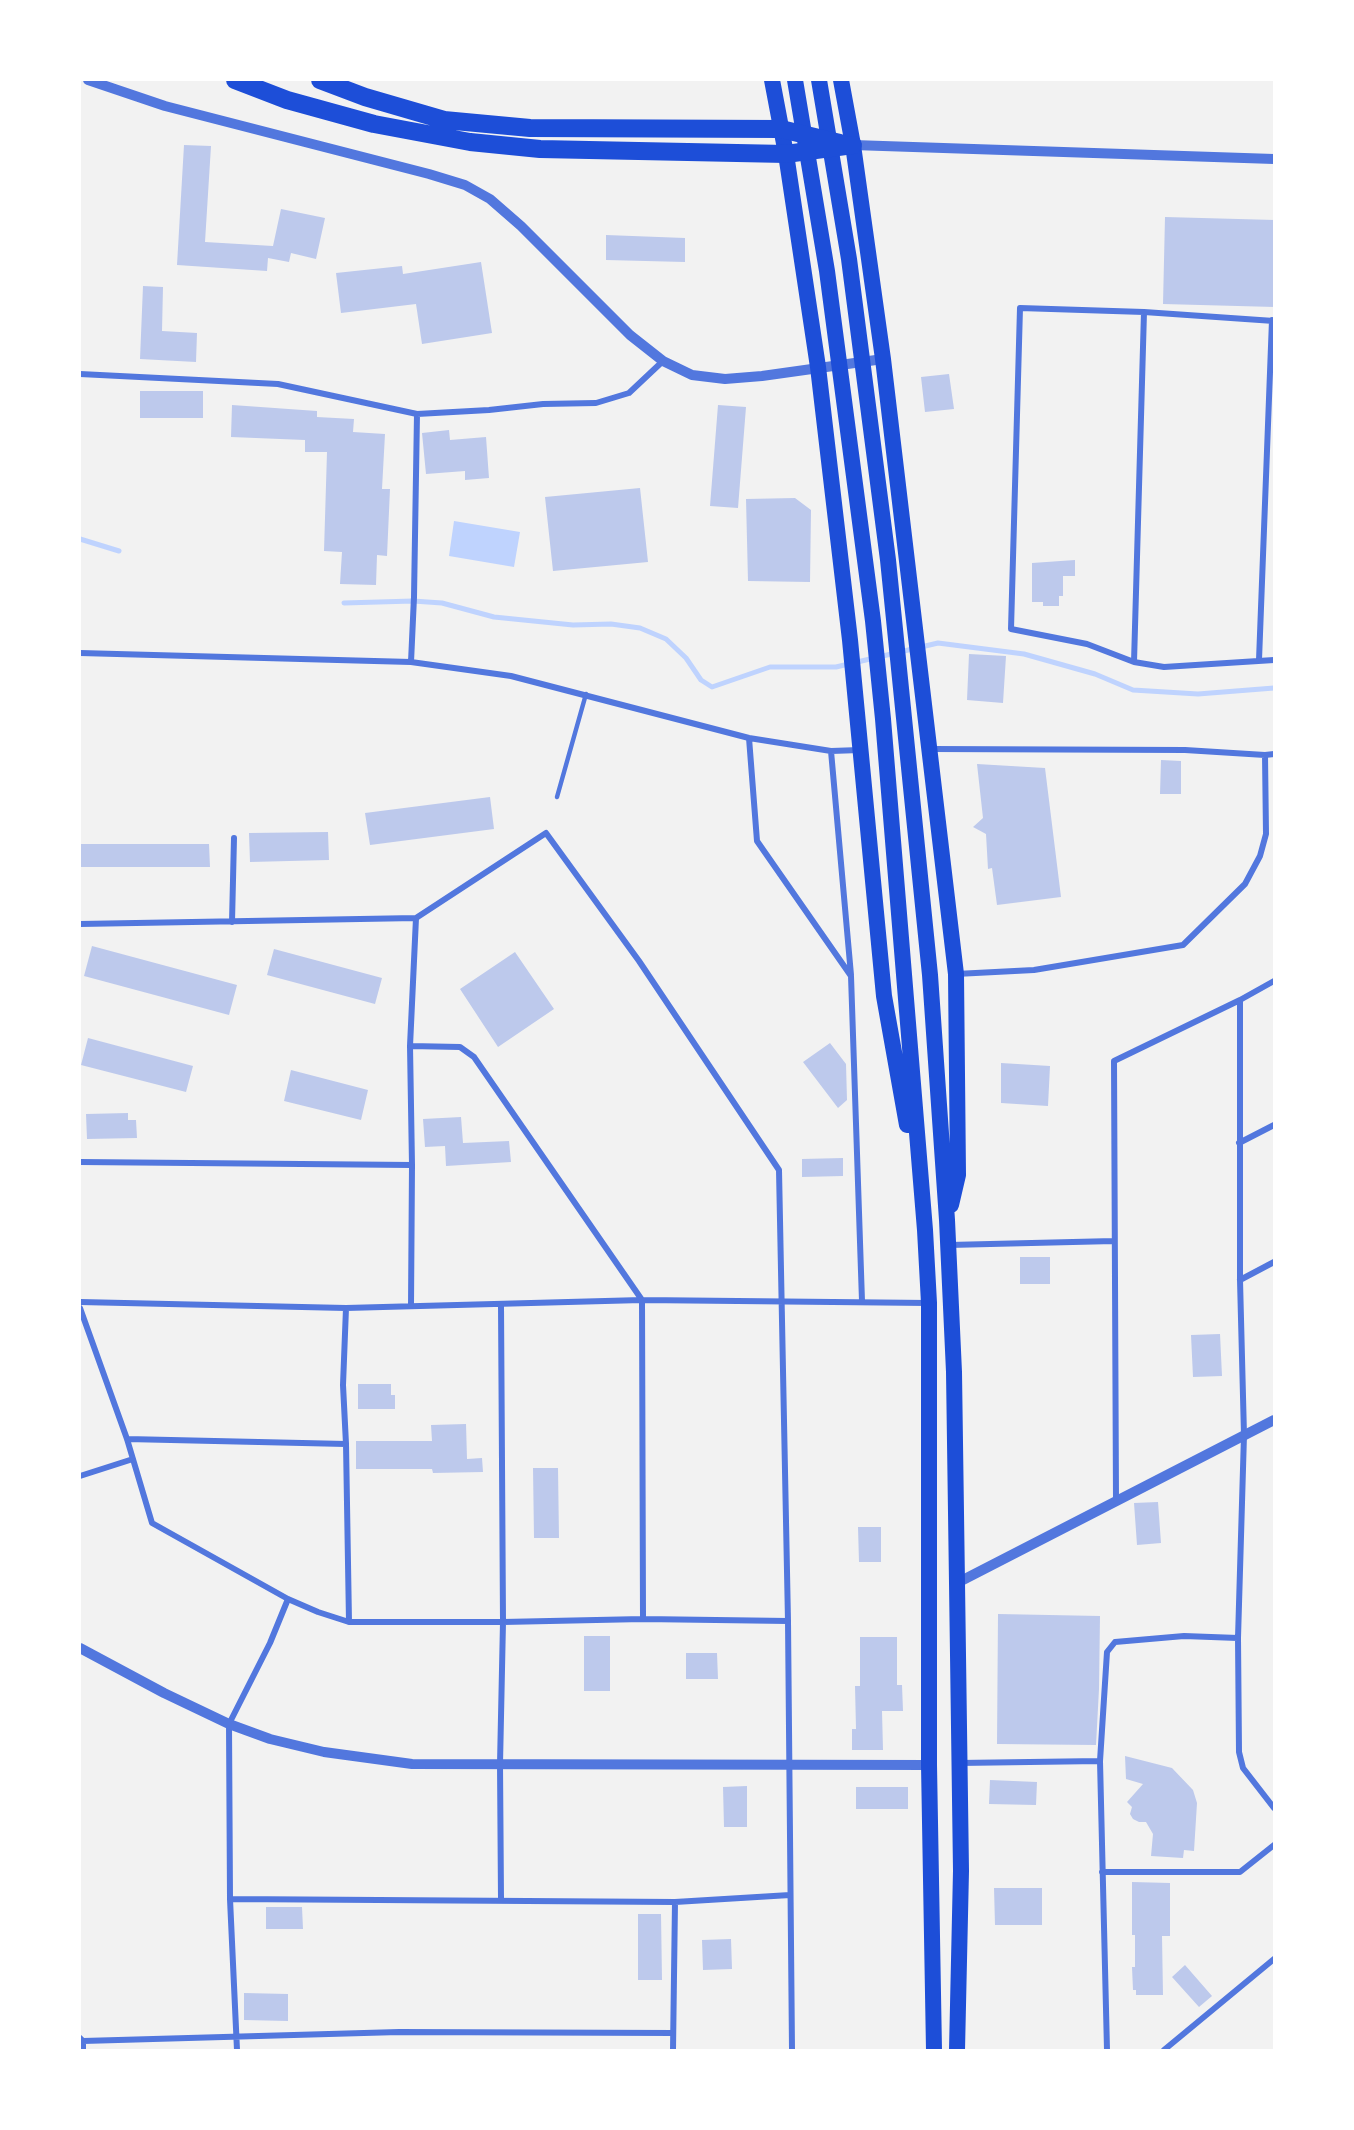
<!DOCTYPE html>
<html>
<head>
<meta charset="utf-8">
<style>
  body { margin:0 }
  #map { position:relative; width:1354px; height:2130px; overflow:hidden; background:#f2f2f2; font-family:"Open Sans",sans-serif }
  canvas { display:block }
  .frame { position:absolute; inset:0; border:81px solid #fff; pointer-events:none }
</style>
</head>
<body>
<div id="map">
<canvas width="1354" height="2130"></canvas>
<div class="frame"></div>
</div>
<script>
const ctx = document.querySelector('canvas').getContext('2d');
ctx.lineJoin = 'round';
function fillPath(path, color) { ctx.fillStyle = color; ctx.fill(path, 'evenodd'); }
function trace(path, color, width, dash) { ctx.strokeStyle = color; ctx.lineWidth = width; ctx.lineCap = dash ? 'butt' : 'round'; ctx.setLineDash(dash || []); ctx.stroke(path); }
const water = new Path2D(`
  M 454,521 L 520,532 L 514,567 L 449,556 Z`);
const stream = new Path2D(`
  M 80,539 L 119,551
  M 344,603 L 413,601 L 442,603 L 494,617 L 573,625 L 611,624 L 640,628 L 666,639 L 686,658 L 701,680 L 712,687 L 770,667 L 836,667 L 938,643 L 1024,654 L 1095,674 L 1133,690 L 1198,694 L 1274,688`);
const building = new Path2D(`
  M 184,145 L 211,146 L 205,242 L 273,246 L 281,209 L 325,218 L 316,259 L 291,253 L 289,262 L 268,258 L 267,271 L 177,265 Z
  M 1165,217 L 1275,220 L 1275,307 L 1163,304 Z
  M 606,235 L 685,238 L 685,262 L 606,260 Z
  M 481,262 L 492,333 L 422,344 L 416,304 L 341,313 L 336,273 L 402,266 L 403,274 Z
  M 143,286 L 163,287 L 162,331 L 197,333 L 196,362 L 140,359 Z
  M 949,374 L 954,409 L 925,412 L 921,377 Z
  M 140,391 L 203,391 L 203,418 L 140,418 Z
  M 232,405 L 317,411 L 317,417 L 354,419 L 353,432 L 385,434 L 382,489 L 390,489 L 387,556 L 377,555 L 376,585 L 340,584 L 342,552 L 324,551 L 327,452 L 305,452 L 305,440 L 231,437 Z
  M 718,405 L 746,407 L 738,508 L 710,506 Z
  M 449,430 L 450,440 L 486,437 L 489,478 L 465,480 L 465,471 L 426,474 L 422,433 Z
  M 640,488 L 648,562 L 553,571 L 545,497 Z
  M 795,498 L 811,510 L 810,582 L 748,581 L 746,499 Z
  M 1075,560 L 1075,576 L 1063,576 L 1063,596 L 1059,596 L 1059,606 L 1043,606 L 1043,602 L 1032,602 L 1032,563 Z
  M 969,654 L 1006,656 L 1003,703 L 967,700 Z
  M 1161,760 L 1181,761 L 1181,794 L 1160,794 Z
  M 977,764 L 1045,768 L 1061,897 L 997,905 L 992,868 L 988,869 L 986,834 L 973,827 L 983,818 Z
  M 490,797 L 494,829 L 370,845 L 365,813 Z
  M 328,832 L 329,860 L 250,862 L 249,833 Z
  M 80,844 L 209,844 L 210,867 L 80,867 Z
  M 92,946 L 237,985 L 229,1015 L 84,976 Z
  M 274,949 L 382,978 L 375,1004 L 267,975 Z
  M 515,952 L 554,1009 L 498,1047 L 460,989 Z
  M 88,1038 L 193,1066 L 186,1092 L 81,1065 Z
  M 830,1043 L 846,1064 L 847,1100 L 838,1108 L 803,1062 Z
  M 1001,1063 L 1050,1066 L 1048,1106 L 1001,1103 Z
  M 291,1070 L 368,1090 L 361,1120 L 284,1101 Z
  M 128,1113 L 128,1120 L 136,1120 L 137,1138 L 87,1139 L 86,1114 Z
  M 461,1117 L 463,1143 L 509,1141 L 511,1162 L 446,1166 L 445,1146 L 425,1147 L 423,1119 Z
  M 843,1158 L 843,1176 L 802,1177 L 802,1159 Z
  M 1020,1257 L 1050,1257 L 1050,1284 L 1020,1284 Z
  M 1220,1334 L 1222,1376 L 1193,1377 L 1191,1335 Z
  M 358,1384 L 391,1384 L 391,1395 L 395,1395 L 395,1409 L 358,1409 Z
  M 466,1424 L 467,1459 L 482,1458 L 483,1472 L 433,1473 L 432,1469 L 356,1469 L 356,1441 L 432,1441 L 431,1425 Z
  M 533,1468 L 558,1468 L 559,1538 L 534,1538 Z
  M 1158,1502 L 1161,1543 L 1137,1545 L 1134,1503 Z
  M 858,1527 L 881,1527 L 881,1562 L 859,1562 Z
  M 998,1614 L 1100,1616 L 1099,1689 L 1096,1745 L 997,1744 Z
  M 584,1636 L 610,1636 L 610,1691 L 584,1691 Z
  M 860,1637 L 897,1637 L 897,1685 L 902,1685 L 903,1711 L 882,1711 L 883,1750 L 852,1750 L 852,1729 L 856,1729 L 855,1686 L 860,1686 Z
  M 686,1653 L 717,1653 L 718,1679 L 686,1679 Z
  M 1125,1756 L 1172,1768 L 1193,1790 L 1197,1803 L 1194,1851 L 1184,1850 L 1183,1858 L 1151,1856 L 1153,1834 L 1146,1822 L 1139,1822 L 1133,1819 L 1130,1814 L 1132,1807 L 1127,1802 L 1143,1784 L 1126,1779 Z
  M 990,1780 L 1037,1782 L 1036,1805 L 989,1804 Z
  M 747,1786 L 747,1827 L 724,1827 L 723,1787 Z
  M 856,1787 L 908,1787 L 908,1809 L 856,1809 Z
  M 1132,1882 L 1170,1883 L 1170,1936 L 1162,1936 L 1163,1995 L 1136,1995 L 1136,1990 L 1133,1990 L 1132,1967 L 1135,1967 L 1135,1935 L 1132,1935 Z
  M 994,1888 L 1042,1888 L 1042,1925 L 995,1925 Z
  M 266,1907 L 302,1907 L 303,1929 L 266,1929 Z
  M 638,1914 L 661,1914 L 662,1980 L 638,1980 Z
  M 731,1939 L 732,1969 L 703,1970 L 702,1940 Z
  M 1185,1965 L 1212,1996 L 1199,2007 L 1172,1977 Z
  M 244,1993 L 288,1994 L 288,2021 L 244,2020 Z`);
const service = new Path2D(`
  M 557,797 L 586,694`);
const minor = new Path2D(`
  M 1144,312 L 1134,662 L 1164,667 L 1274,660
  M 80,374 L 278,384 L 417,414 L 489,410 L 543,404 L 596,403 L 629,393 L 663,361
  M 80,653 L 411,662 L 511,676 L 749,738 L 831,751 L 860,750
  M 1259,660 L 1272,320
  M 411,662 L 414,597 L 417,414
  M 1134,662 L 1087,644 L 1011,629 L 1020,308 L 1144,312 L 1274,321
  M 749,738 L 757,841 L 851,976 L 862,1301
  M 932,749 L 1185,750 L 1265,755 L 1274,754
  M 831,751 L 851,975
  M 232,922 L 234,838
  M 80,924 L 416,918 L 546,833 L 639,961 L 779,1170 L 788,1621 L 792,2050
  M 956,974 L 1034,970 L 1183,945 L 1245,884 L 1260,856 L 1266,834 L 1265,755
  M 1240,1000 L 1240,1280 L 1244,1435 L 1238,1638 L 1239,1752 L 1243,1768 L 1274,1808
  M 410,1046 L 460,1047 L 474,1057 L 642,1300 L 643,1619
  M 1239,1143 L 1274,1125
  M 80,1162 L 412,1165 L 410,1046 L 416,918
  M 949,1245 L 1114,1241
  M 1240,1280 L 1274,1262
  M 80,1302 L 346,1308 L 642,1300 L 928,1303
  M 501,1305 L 503,1622 L 500,1764 L 501,1899
  M 411,1306 L 412,1165
  M 80,1308 L 127,1439 L 152,1523 L 288,1599 L 318,1612 L 349,1622 L 503,1622 L 643,1619 L 788,1621
  M 346,1308 L 343,1385 L 346,1444 L 349,1622
  M 127,1439 L 346,1444
  M 80,1476 L 133,1459
  M 1116,1500 L 1114,1061 L 1240,1000 L 1274,981
  M 959,1763 L 1100,1761
  M 1102,1872 L 1240,1872 L 1274,1845
  M 230,1899 L 675,1902 L 790,1895
  M 80,2038 L 83,2041 L 399,2032 L 673,2033
  M 83,2041 L 83,2050
  M 237,2050 L 230,1899 L 229,1724 L 270,1643 L 288,1599
  M 673,2050 L 675,1902
  M 1107,2050 L 1100,1761 L 1107,1652 L 1115,1642 L 1184,1636 L 1238,1638
  M 1164,2050 L 1274,1959`);
const tertiary = new Path2D(`
  M 88,80 L 165,106 L 429,174 L 465,185 L 490,199 L 521,226 L 630,335 L 663,361 L 692,375 L 725,379 L 762,376 L 883,359
  M 853,145 L 1274,159
  M 957,1583 L 1274,1420
  M 80,1648 L 164,1693 L 229,1724 L 270,1739 L 324,1752 L 412,1764 L 929,1765`);
const trunk = new Path2D(`
  M 772,80 L 786,154 L 818,367 L 850,640 L 884,996 L 907,1125
  M 795,80 L 827,271 L 873,621 L 883,719 L 925,1230 L 929,1303 L 929,1765 L 934,2050
  M 819,80 L 849,259 L 888,560 L 930,975 L 947,1220 L 954,1372 L 957,1583 L 961,1871 L 957,2050
  M 841,80 L 853,145 L 883,359 L 956,974 L 958,1175 L 951,1205`);
const motorway = new Path2D(`
  M 235,80 L 287,100 L 374,124 L 470,142 L 540,149 L 786,154 L 853,145
  M 320,80 L 365,97 L 444,120 L 530,128 L 781,129 L 840,143`);
fillPath(water, '#bfd3fe');
trace(stream, '#bfd3fe', 5);
fillPath(building, '#bdc9ec');
trace(service, '#5277de', 4.5);
trace(minor, '#5277de', 6);
trace(tertiary, '#5277de', 10);
trace(trunk, '#1d4ed8', 16);
trace(motorway, '#1d4ed8', 18);
</script>
</body>
</html>
